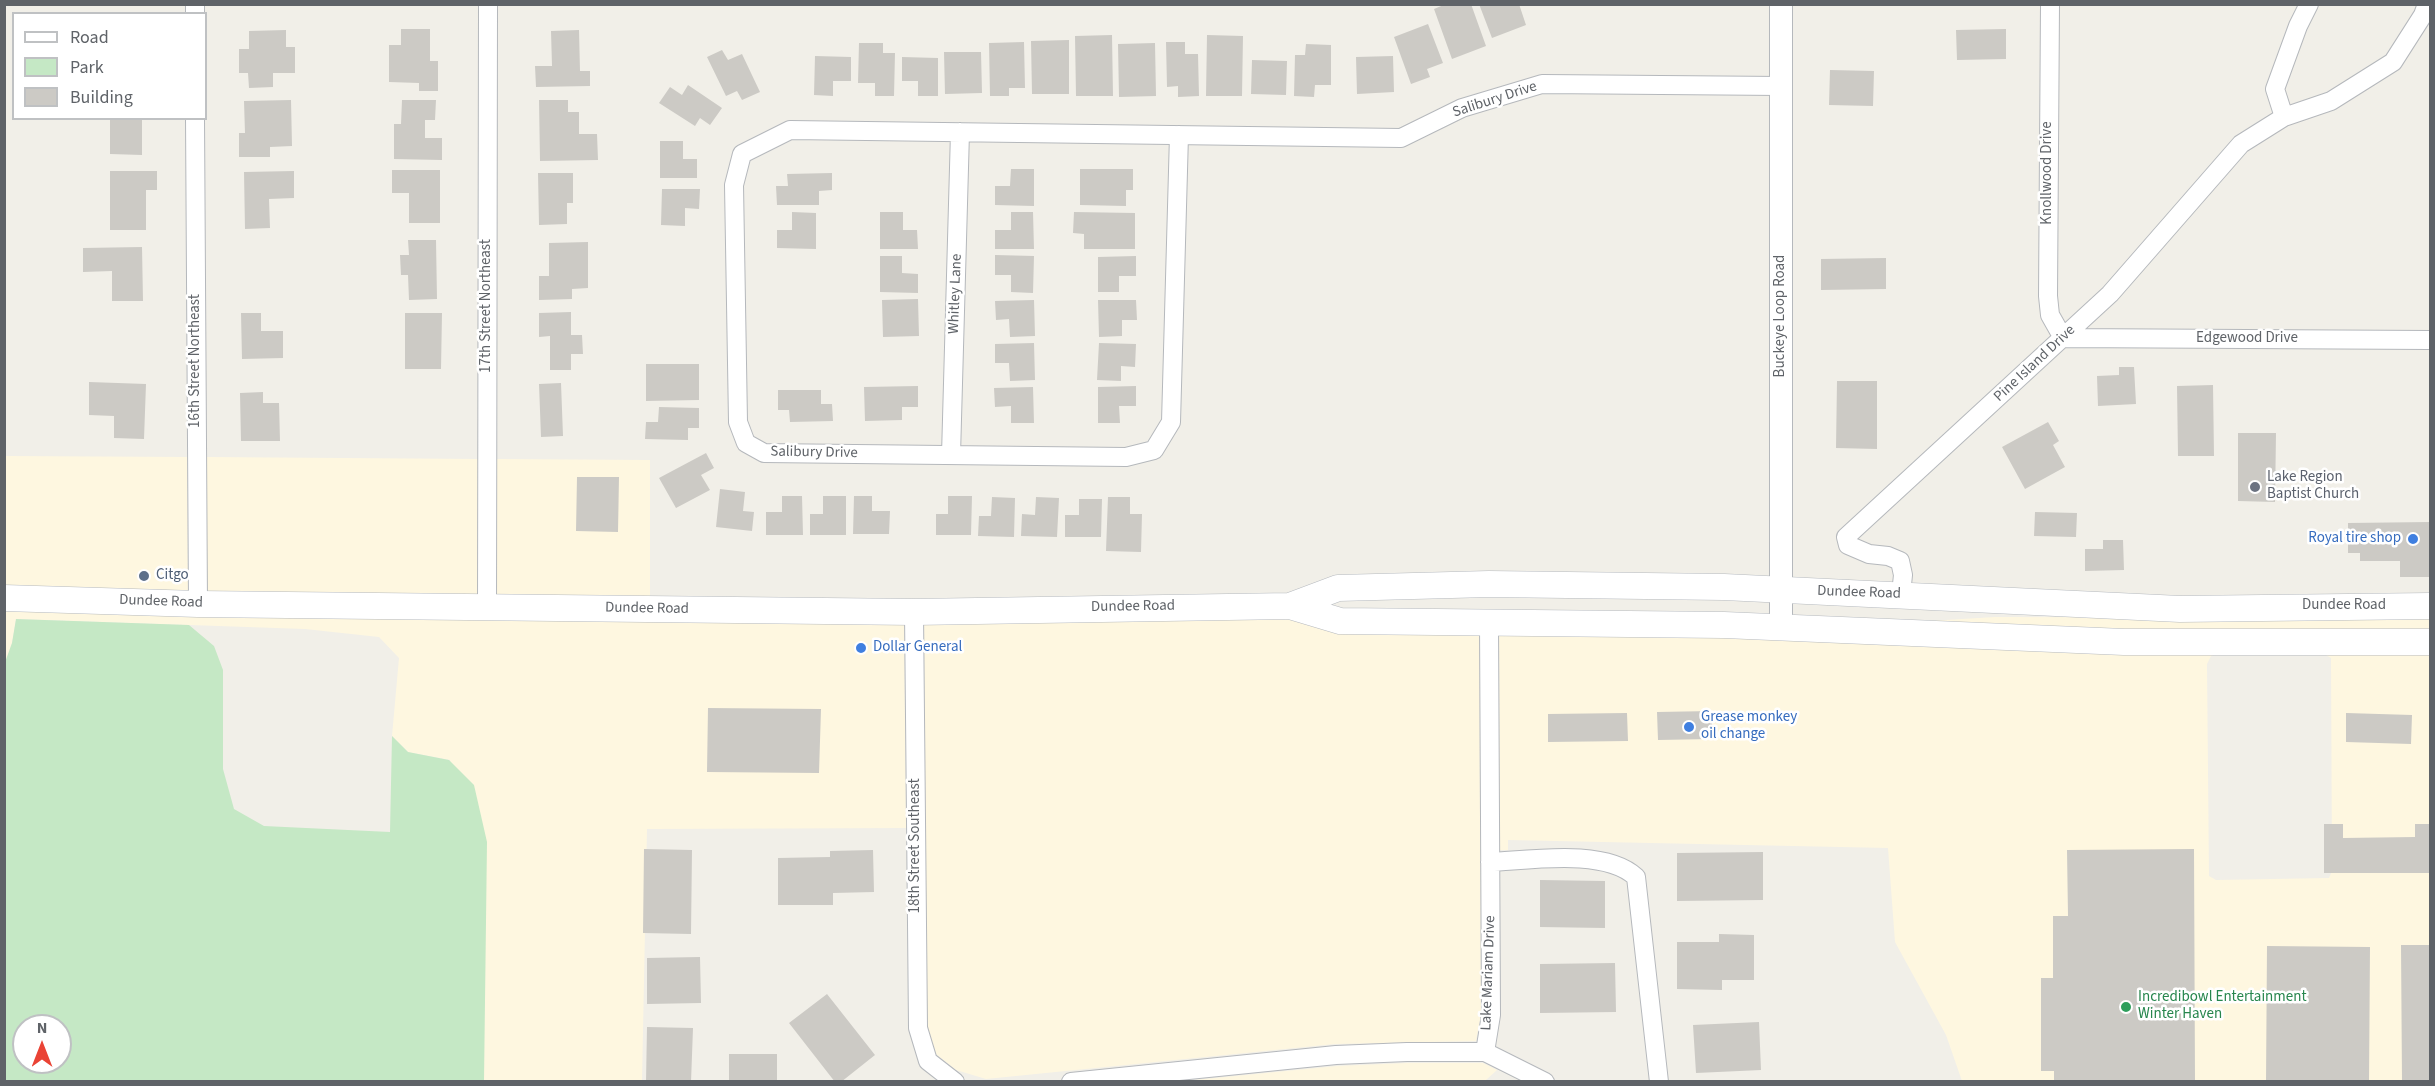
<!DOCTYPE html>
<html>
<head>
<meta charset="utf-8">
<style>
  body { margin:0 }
  #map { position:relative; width:2435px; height:1086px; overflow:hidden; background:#f1efe8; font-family:"Source Sans 3",sans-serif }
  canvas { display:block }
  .frame { position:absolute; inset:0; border:6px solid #5f6368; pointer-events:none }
  .legend { position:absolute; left:12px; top:12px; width:195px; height:108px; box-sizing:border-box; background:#fff; border:2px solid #bfc1c3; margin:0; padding:8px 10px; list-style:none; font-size:18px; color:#5f6368 }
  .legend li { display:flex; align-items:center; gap:12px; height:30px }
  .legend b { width:30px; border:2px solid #bfc1c3 }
  .north { position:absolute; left:12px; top:1014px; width:60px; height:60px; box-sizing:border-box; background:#fff; border:2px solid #bfc1c3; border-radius:50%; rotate:0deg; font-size:16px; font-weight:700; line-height:24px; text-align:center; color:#5f6368 }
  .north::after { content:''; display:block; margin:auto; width:21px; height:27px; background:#ea4335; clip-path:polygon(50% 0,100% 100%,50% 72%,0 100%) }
</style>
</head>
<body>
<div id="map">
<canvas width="2435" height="1086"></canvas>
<div class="frame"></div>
<ul class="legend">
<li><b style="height:8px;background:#fff"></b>Road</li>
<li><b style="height:16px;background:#c5e8c5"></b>Park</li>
<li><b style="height:16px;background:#cccac5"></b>Building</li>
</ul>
<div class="north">N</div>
</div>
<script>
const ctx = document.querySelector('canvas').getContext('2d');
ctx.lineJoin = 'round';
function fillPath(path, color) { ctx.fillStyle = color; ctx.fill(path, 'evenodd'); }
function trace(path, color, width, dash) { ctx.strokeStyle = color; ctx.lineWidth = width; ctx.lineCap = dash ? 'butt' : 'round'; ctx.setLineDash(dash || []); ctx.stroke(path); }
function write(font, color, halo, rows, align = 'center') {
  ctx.font = font + ' "Source Sans 3",sans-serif'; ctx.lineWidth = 5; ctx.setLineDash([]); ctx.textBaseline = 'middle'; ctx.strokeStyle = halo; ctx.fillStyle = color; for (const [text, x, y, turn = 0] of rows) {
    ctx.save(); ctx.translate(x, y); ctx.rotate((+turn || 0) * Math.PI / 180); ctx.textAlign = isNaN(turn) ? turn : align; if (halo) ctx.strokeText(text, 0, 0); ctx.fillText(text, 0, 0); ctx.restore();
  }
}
const commercial = new Path2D(`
  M 5,456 L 187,457 L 188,593 L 5,588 Z
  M 207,457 L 478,459 L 477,597 L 207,593 Z
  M 497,459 L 650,460 L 650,598 L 497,597 Z
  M 5,609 L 904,623 L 906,828 L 647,829 L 642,1081 L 484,1081 L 484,995 L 450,760 L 408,752 L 392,736 L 399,658 L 379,637 L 305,629 L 16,619 L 12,643 L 5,665 Z
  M 1283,617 L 1283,620 L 1290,618 L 1479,633 L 1481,1014 L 1476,1041 L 1335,1044 L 986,1079 L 956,1070 L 936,1054 L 927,1026 L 924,623 Z
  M 1995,617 L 2430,618 L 2430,631 L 2124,631 L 1913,622 Z
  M 1499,633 L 2430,653 L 2430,1081 L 1962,1081 L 1946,1035 L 1895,942 L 1888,848 L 1508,840 L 1508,850 L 1500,850 ZM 2216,654 L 2326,655 L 2331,658 L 2332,871 L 2329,878 L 2216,880 L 2209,876 L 2207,664 L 2211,656 Z
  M 1407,1063 L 1483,1063 L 1497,1070 L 1486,1080 L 1184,1081 L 1337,1066 Z`);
const green = new Path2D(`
  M 16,619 L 189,625 L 214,646 L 223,670 L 223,769 L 234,809 L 264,826 L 390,832 L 392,736 L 408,752 L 449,760 L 474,785 L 487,842 L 484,1081 L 5,1081 L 4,665 L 12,643 ZM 24,1026 L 60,1026 L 60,1062 L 24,1062 Z`);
const building = new Path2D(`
  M 1446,4 L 1471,4 L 1486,46 L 1452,59 L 1434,9 Z
  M 1479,4 L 1519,4 L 1526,25 L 1492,38 Z
  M 1428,24 L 1443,63 L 1427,69 L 1430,77 L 1411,84 L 1394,37 Z
  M 401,29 L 430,29 L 430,61 L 438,61 L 438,91 L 419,91 L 419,83 L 389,82 L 389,45 L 401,45 Z
  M 2006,29 L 2006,59 L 1957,60 L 1956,30 Z
  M 286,30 L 286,47 L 295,47 L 295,73 L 273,73 L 273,87 L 249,88 L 248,73 L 239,73 L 239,49 L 249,49 L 249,31 Z
  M 579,30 L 580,71 L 590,71 L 590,86 L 536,87 L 535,66 L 552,66 L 551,31 Z
  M 1112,35 L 1113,96 L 1076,96 L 1075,36 Z
  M 1207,35 L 1243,36 L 1242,96 L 1206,96 Z
  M 1069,40 L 1069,94 L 1032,94 L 1031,41 Z
  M 1024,42 L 1025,88 L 1009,88 L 1009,96 L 990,96 L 989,43 Z
  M 1166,42 L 1185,42 L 1185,54 L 1198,54 L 1199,96 L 1178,97 L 1178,86 L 1167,87 Z
  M 859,43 L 883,43 L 883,53 L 895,53 L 894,96 L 875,96 L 875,83 L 858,83 Z
  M 1155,43 L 1156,96 L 1119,97 L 1118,44 Z
  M 1306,44 L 1331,45 L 1331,85 L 1315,85 L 1314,97 L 1294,96 L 1295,55 L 1305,55 Z
  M 722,50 L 728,60 L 742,54 L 760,92 L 742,100 L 737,91 L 726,96 L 707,57 Z
  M 944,52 L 981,52 L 982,93 L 945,94 Z
  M 815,56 L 851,57 L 851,81 L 833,81 L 833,96 L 814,95 Z
  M 1393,56 L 1394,92 L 1357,94 L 1356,57 Z
  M 902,57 L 938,58 L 938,96 L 918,96 L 918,81 L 902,81 Z
  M 1252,60 L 1287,61 L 1286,95 L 1251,94 Z
  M 1830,70 L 1874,71 L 1873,106 L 1829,105 Z
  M 688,85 L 722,108 L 710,125 L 700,118 L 695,126 L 659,103 L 670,87 L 682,95 Z
  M 291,100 L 292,146 L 270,147 L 270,157 L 239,157 L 239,133 L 245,133 L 244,101 Z
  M 402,100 L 436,100 L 435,120 L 425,120 L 425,138 L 442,138 L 442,160 L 394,159 L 394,124 L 401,124 Z
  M 539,100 L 568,100 L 568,112 L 579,112 L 579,134 L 597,134 L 598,160 L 540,161 Z
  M 110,118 L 142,118 L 142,155 L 110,154 Z
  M 660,141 L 683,141 L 683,159 L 697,159 L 697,178 L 660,178 Z
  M 1011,169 L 1034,169 L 1034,206 L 995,205 L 995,186 L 1010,186 Z
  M 1080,169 L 1133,169 L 1133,190 L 1126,190 L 1126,206 L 1080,205 Z
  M 392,170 L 440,170 L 440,223 L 409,223 L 409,193 L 392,193 Z
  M 110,171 L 157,171 L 157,190 L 146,190 L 146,230 L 110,230 Z
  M 294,171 L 294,198 L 269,199 L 270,228 L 245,229 L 244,172 Z
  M 538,173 L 573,173 L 573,203 L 567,203 L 567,224 L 539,225 Z
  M 832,173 L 832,190 L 819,191 L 819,205 L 777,205 L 776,186 L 788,186 L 787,174 Z
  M 662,189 L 700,189 L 699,209 L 685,208 L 685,226 L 661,225 Z
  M 792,212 L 816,213 L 816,249 L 777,248 L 777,230 L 792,230 Z
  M 880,212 L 903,212 L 903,230 L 917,230 L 918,249 L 880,249 Z
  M 1011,212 L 1033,212 L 1034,249 L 995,249 L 995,230 L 1011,230 Z
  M 1074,212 L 1135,213 L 1135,249 L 1084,249 L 1084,234 L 1073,233 Z
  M 408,240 L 436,240 L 437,299 L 409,300 L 408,275 L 401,275 L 400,255 L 409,255 Z
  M 588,242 L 588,288 L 572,289 L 572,299 L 539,300 L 539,276 L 549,276 L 549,243 Z
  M 142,247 L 143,301 L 112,301 L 112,271 L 83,272 L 83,248 Z
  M 995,255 L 1034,256 L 1033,293 L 1011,292 L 1011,275 L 995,275 Z
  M 880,256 L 902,256 L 902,273 L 918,274 L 918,293 L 880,292 Z
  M 1136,256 L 1136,276 L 1119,276 L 1119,292 L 1098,292 L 1098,257 Z
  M 1886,258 L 1886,289 L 1821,290 L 1821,259 Z
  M 918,299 L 919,336 L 883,337 L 882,300 Z
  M 1034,300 L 1035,336 L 1010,337 L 1009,319 L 996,320 L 995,301 Z
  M 1098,300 L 1136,300 L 1137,320 L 1122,320 L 1122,336 L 1099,337 Z
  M 571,312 L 571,335 L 582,335 L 583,354 L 571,354 L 571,370 L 550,370 L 550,336 L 539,337 L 539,313 Z
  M 241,313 L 261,313 L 261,331 L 283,331 L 283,358 L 242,359 Z
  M 405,313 L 442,313 L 441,369 L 405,369 Z
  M 1034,343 L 1035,380 L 1010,381 L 1009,363 L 995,363 L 995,344 Z
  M 1099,343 L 1136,344 L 1135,367 L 1121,366 L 1121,381 L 1097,380 Z
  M 646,364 L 699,364 L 699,400 L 646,401 Z
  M 2119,367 L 2134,367 L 2136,404 L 2098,406 L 2097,376 L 2119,375 Z
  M 1837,381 L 1877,381 L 1877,449 L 1836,448 Z
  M 89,382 L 146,384 L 144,439 L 114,438 L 114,416 L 89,415 Z
  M 561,383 L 563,436 L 541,437 L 539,384 Z
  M 2213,385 L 2214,456 L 2178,456 L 2177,386 Z
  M 918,386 L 918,407 L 902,407 L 902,420 L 865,421 L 864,387 Z
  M 1136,386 L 1136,406 L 1119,406 L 1120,423 L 1098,423 L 1098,387 Z
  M 1033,387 L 1034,423 L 1011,423 L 1011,406 L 995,407 L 994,388 Z
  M 778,390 L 821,390 L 821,404 L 832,404 L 833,421 L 790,422 L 789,410 L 778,410 Z
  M 263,392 L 263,403 L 279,403 L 280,441 L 241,441 L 240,393 Z
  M 659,407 L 699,408 L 699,428 L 688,428 L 688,440 L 645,439 L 646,422 L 658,422 Z
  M 2048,422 L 2059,441 L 2053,445 L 2065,467 L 2025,489 L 2002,447 Z
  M 2238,433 L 2276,433 L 2275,502 L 2238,501 Z
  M 706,453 L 714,468 L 701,475 L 710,490 L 676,508 L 659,478 Z
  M 577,477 L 619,477 L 618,532 L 576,531 Z
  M 720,489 L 745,492 L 743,511 L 754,512 L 752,531 L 716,527 Z
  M 782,496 L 802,496 L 803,535 L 766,535 L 766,512 L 782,512 Z
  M 823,496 L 846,496 L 846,535 L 810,535 L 810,514 L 823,514 Z
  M 854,496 L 872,496 L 872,511 L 890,511 L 889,534 L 853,534 Z
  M 948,496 L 972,496 L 971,535 L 936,535 L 936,514 L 948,514 Z
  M 992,497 L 1015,498 L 1014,537 L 978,536 L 979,516 L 991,516 Z
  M 1036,497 L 1059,498 L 1057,537 L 1021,536 L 1022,514 L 1035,515 Z
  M 1108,497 L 1130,497 L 1130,514 L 1142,514 L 1141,552 L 1106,551 Z
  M 1079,499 L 1102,499 L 1101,537 L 1065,537 L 1065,515 L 1079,515 Z
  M 2035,512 L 2077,513 L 2076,537 L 2034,536 Z
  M 2430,522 L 2430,577 L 2400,577 L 2400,561 L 2360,561 L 2360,553 L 2348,553 L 2348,523 Z
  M 2103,540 L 2123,540 L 2124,570 L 2085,571 L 2085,549 L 2103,549 Z
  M 708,708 L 821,709 L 819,773 L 707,772 Z
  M 1712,711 L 1712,739 L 1658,740 L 1657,712 Z
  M 1627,713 L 1628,741 L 1548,742 L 1548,714 Z
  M 2346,713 L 2412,715 L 2411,744 L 2346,742 Z
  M 2324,824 L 2343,824 L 2343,838 L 2415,837 L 2415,824 L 2430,824 L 2430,873 L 2324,873 Z
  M 644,849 L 692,850 L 691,934 L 643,933 Z
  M 2194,849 L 2195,1082 L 2054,1082 L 2054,1071 L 2041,1071 L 2041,978 L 2053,978 L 2053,916 L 2068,916 L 2067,850 Z
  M 873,850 L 874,892 L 833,893 L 833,905 L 778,905 L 778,858 L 830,857 L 830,851 Z
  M 1763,852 L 1763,900 L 1677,901 L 1677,853 Z
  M 1540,880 L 1605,881 L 1605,928 L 1540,927 Z
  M 1719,934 L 1754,935 L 1754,980 L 1722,980 L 1722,990 L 1677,989 L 1677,942 L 1719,942 Z
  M 2401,945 L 2430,945 L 2430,1082 L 2402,1082 Z
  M 2267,946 L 2370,947 L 2369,1082 L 2266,1082 Z
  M 700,957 L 701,1003 L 647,1004 L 647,958 Z
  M 1615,963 L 1616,1012 L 1540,1013 L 1540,964 Z
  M 827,994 L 875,1055 L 841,1082 L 835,1082 L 789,1023 Z
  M 1759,1022 L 1761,1070 L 1696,1073 L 1693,1025 Z
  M 647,1027 L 693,1028 L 691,1082 L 646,1082 Z
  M 729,1054 L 777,1054 L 777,1082 L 729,1082 Z`);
const minor = new Path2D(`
  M 195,4 L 195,14
  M 2050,4 L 2048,296 L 2050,315 L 2063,338 L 2430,340
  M 2284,117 L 2275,89 L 2298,26 L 2309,4
  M 195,118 L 198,604
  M 1179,135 L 1171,422 L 1154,450 L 1126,457 L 764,453 L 746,443 L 738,422 L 734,185 L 742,154 L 790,130 L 1401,138 L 1462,108 L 1542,84 L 1781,86
  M 951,455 L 960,132
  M 1901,594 L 1903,575 L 1900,561 L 1888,556 L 1869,554 L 1848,545 L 1846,537 L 2110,294 L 2241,144 L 2284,117 L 2331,101 L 2393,62 L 2423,15 L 2427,4
  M 487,608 L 488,4
  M 914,612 L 918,1028 L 928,1061 L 955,1082
  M 1490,862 C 1531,860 1605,848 1636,877 L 1659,1082
  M 1485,1052 L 1491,1015 L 1489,622
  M 1071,1082 L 1336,1055 L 1407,1052 L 1485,1052 L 1545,1082`);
const tertiary = new Path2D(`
  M 1781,4 L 1781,627`);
const secondary = new Path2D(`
  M 4,598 L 198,604 L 914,612 L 1290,606 L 1340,621 L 1724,625 L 2124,642 L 2430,642
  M 1290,606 L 1338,588 L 1489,584 L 1724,587 L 2180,609 L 2430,606`);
const markers = [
  [2255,487,6,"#6b7280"],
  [2413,539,6,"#3f7fe0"],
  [144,576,6,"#5c6f8a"],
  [861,648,6,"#3f7fe0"],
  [1689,727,6,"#3f7fe0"],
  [2126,1007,6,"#2e9e5b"]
];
const streetNames = [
  ["Salibury Drive",1495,100,-18],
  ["Knollwood Drive",2048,173,-90],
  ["Whitley Lane",956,294,-88],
  ["17th Street Northeast",487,306,-90],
  ["Buckeye Loop Road",1781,316,-90],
  ["Edgewood Drive",2247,339],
  ["16th Street Northeast",196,361,-90],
  ["Pine Island Drive",2035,364,-43],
  ["Salibury Drive",814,453,1],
  ["Dundee Road",1859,593,2],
  ["Dundee Road",161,602,2],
  ["Dundee Road",2344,606],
  ["Dundee Road",1133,607,-1],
  ["Dundee Road",647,609,1],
  ["18th Street Southeast",916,846,-90],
  ["Lake Mariam Drive",1489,973,-88]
];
const worshipNames = [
  ["Lake Region",2267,478],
  ["Baptist Church",2267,495]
];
const shopNames = [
  ["Royal tire shop",2401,539,"right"],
  ["Dollar General",873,648],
  ["Grease monkey",1701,718],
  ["oil change",1701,735]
];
const serviceNames = [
  ["Citgo",156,576]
];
const leisureNames = [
  ["Incredibowl Entertainment",2138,998],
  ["Winter Haven",2138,1015]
];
fillPath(commercial, '#fef7e0');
fillPath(green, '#c5e8c5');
fillPath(building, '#cccac5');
trace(minor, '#b5b8bc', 20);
trace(tertiary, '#b5b8bc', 24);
trace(secondary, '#b6babf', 27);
trace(minor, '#fff', 18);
trace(tertiary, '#fff', 22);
trace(secondary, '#fff', 26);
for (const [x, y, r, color] of markers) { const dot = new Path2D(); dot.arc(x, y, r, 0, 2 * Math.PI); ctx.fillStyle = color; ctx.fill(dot); trace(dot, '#fff', 2); }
write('15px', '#5f6368', '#fff', streetNames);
write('15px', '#5b616d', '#fff', worshipNames, 'left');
write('15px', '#366cbe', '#fff', shopNames, 'left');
write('15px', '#4e5e75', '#fff', serviceNames, 'left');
write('15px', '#27864d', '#fff', leisureNames, 'left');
</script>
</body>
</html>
